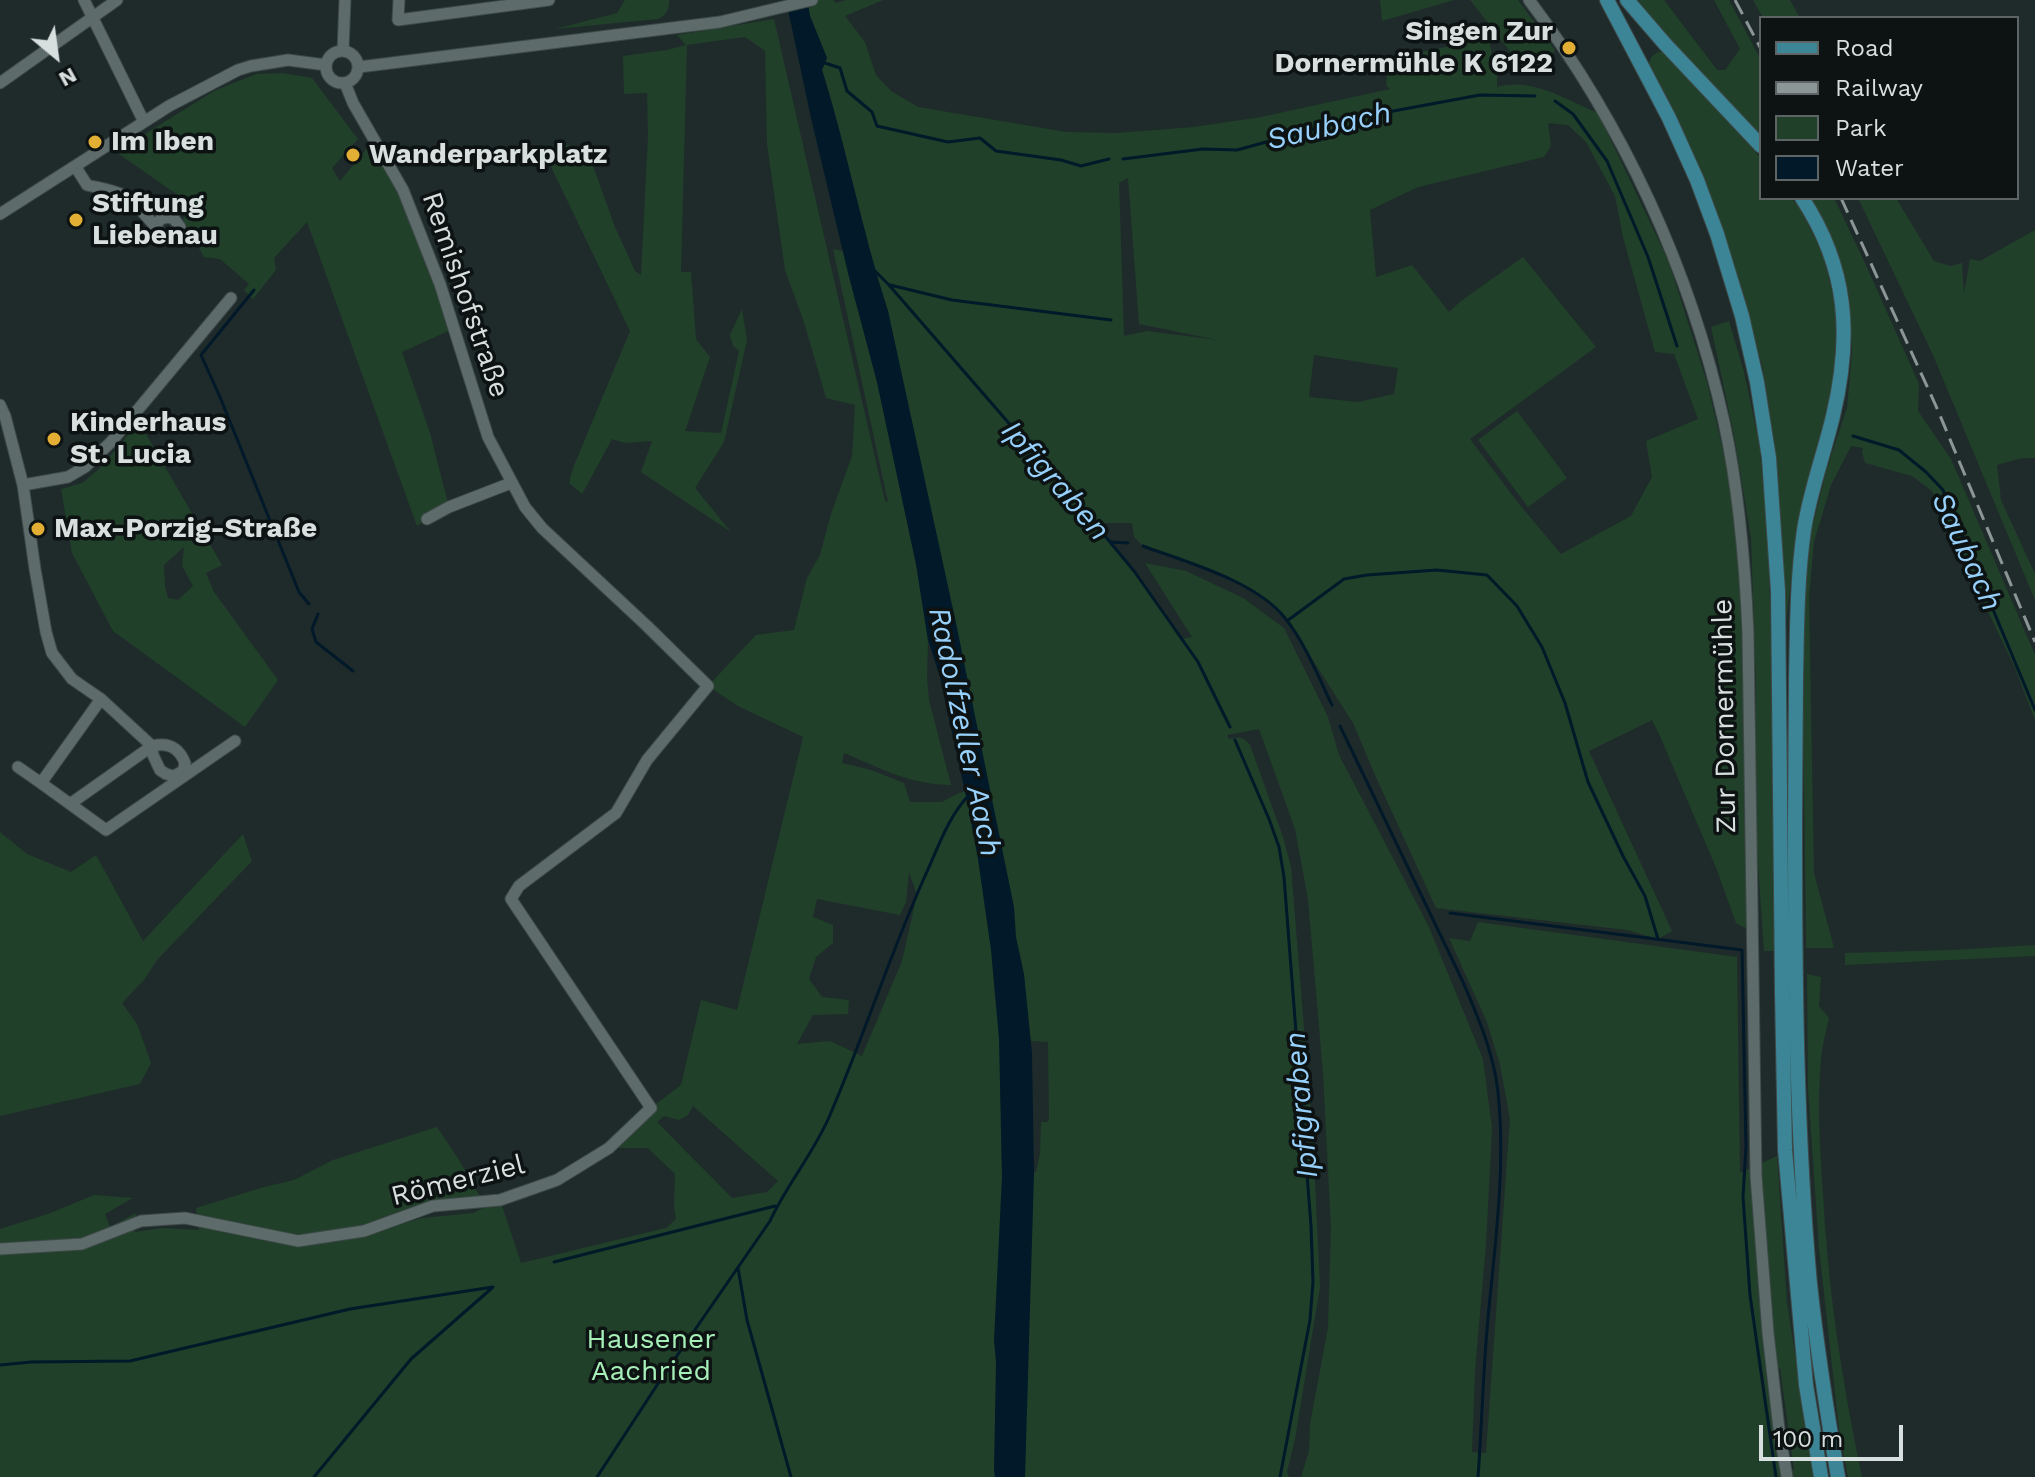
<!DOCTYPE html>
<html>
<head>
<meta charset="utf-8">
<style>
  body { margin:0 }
  #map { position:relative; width:2035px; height:1477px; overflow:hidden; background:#1f2b2b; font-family:"Work Sans",sans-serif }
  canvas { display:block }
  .legend { position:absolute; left:1759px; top:16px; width:260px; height:184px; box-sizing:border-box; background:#0d1212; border:2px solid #5e6464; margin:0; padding:10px 14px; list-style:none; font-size:24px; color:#d8dfdf }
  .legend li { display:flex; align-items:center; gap:16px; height:40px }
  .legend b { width:40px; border:2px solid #5e6464 }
  .north { position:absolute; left:16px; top:16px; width:80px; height:80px; -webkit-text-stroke:6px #0d1212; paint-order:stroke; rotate:151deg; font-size:22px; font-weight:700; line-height:32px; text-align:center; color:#d8dfdf }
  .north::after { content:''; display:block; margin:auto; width:28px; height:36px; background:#d8dfdf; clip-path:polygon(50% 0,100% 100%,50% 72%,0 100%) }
  .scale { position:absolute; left:1759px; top:1425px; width:144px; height:36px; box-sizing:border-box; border:4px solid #d8dfdf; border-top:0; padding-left:10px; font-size:24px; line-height:28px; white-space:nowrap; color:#d8dfdf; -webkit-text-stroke:6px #0d1212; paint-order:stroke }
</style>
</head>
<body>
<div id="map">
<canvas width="2035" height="1477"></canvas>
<ul class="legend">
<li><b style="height:10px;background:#3b8596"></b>Road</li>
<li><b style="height:10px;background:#8d9696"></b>Railway</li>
<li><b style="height:22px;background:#204029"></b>Park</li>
<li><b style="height:22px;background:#011929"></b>Water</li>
</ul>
<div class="north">N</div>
<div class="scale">100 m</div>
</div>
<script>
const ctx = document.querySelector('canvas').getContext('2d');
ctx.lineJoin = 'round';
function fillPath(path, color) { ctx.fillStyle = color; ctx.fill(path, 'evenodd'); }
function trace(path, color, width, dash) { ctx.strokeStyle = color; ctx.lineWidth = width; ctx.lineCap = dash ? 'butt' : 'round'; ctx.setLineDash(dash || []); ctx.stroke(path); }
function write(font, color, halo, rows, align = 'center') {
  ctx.font = font + ' "Work Sans",sans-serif'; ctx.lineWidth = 7; ctx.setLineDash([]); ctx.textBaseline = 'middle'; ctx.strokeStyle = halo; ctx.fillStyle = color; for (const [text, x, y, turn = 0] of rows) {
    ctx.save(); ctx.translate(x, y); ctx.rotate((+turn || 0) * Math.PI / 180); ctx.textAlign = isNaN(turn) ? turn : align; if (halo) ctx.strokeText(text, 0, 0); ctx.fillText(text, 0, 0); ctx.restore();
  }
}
const green = new Path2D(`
  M 625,0 L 669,0 C 670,9 666,16 658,19 L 555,29 L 617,13 Z
  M 807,0 L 833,0 L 836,3 L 846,0 L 883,0 L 845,16 L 865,42 L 876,75 L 891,91 L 918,107 L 1066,132 L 1116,133 L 1194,127 L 1261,117 L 1390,89 L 1386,85 L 1389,59 L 1488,38 L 1497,72 L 1497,87 C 1533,77 1566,100 1598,113 L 1668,260 L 1707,382 L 1723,450 L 1732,497 L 1737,546 L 1744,665 L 1744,770 L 1749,930 L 1736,923 L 1717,870 L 1660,736 L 1652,720 L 1589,751 L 1672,931 L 1658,939 L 1627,930 L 1436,908 L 1375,775 L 1353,723 L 1284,615 L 1255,591 L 1225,577 L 1143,546 L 1134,537 L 1132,523 L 1094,523 L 1134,571 L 1182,639 L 1192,637 L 1145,563 L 1186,571 L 1243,598 L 1284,628 L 1328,717 L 1339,755 L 1428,925 L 1483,1059 L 1492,1128 L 1486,1244 L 1475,1370 L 1472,1452 L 1486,1453 L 1510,1119 L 1500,1065 L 1487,1022 L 1449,938 L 1470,941 L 1478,922 L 1737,957 L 1740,1173 L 1777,1156 L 1787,1302 L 1814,1477 L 1301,1477 L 1309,1451 L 1310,1424 L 1328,1328 L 1331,1228 L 1323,1073 L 1308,899 L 1295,829 L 1259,729 L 1227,735 L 1229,739 C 1239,737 1243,736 1250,745 L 1283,837 L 1291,867 L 1313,1139 L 1320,1287 L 1295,1439 L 1287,1472 L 1289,1477 L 0,1477 L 0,1229 L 48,1214 L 94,1195 L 133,1198 L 105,1214 L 110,1227 L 136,1213 L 135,1232 L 162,1228 L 199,1230 L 196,1208 L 264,1187 L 294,1180 L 333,1160 L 437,1127 L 459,1160 L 482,1200 L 433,1206 L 375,1232 L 422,1218 L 473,1213 L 500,1200 L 521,1263 L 666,1228 L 676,1219 L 674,1207 L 675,1174 L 648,1148 L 609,1148 L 651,1108 L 681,1085 L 701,1000 L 737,1010 L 803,737 L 738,706 L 708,686 L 756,635 L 794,630 L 807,578 L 820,555 L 831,514 L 852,456 L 855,405 L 826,398 L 804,322 L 785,270 L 767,144 L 765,51 L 745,37 L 687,45 L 681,272 L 691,272 L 696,339 L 710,357 L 685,431 L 721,433 L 739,351 L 733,346 L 730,335 L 742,309 L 747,340 L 724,442 L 695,488 L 731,532 L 641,472 L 652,441 L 625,443 L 612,439 L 582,494 L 569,483 L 573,468 L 630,331 L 541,146 L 575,145 L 584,151 L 592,163 L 615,227 L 635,271 L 641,275 L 648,136 L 647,93 L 624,94 L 623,56 L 667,50 L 686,45 L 677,35 L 774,19 L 885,501 L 888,502 L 833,249 L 843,251 L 877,382 L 916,564 L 928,640 L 927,677 L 929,700 L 951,785 C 911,785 880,768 844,753 L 842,763 L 871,770 L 904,783 L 910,802 L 942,802 L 959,793 L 988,787 L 888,311 C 862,232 847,149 822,69 L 827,58 L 810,16 ZM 1548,123 L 1568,125 L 1586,142 L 1615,196 L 1623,237 L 1655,352 L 1674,354 L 1698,419 L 1646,441 L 1652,477 L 1631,516 L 1561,554 L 1519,504 L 1470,439 L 1596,347 L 1523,257 L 1461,301 L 1449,312 L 1412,265 L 1376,277 L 1370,210 L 1418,187 L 1544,157 L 1551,146 ZM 1128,178 L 1139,324 L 1218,340 L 1147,331 L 1124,336 L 1119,183 ZM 1314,355 L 1398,368 L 1394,394 L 1358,402 L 1309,397 ZM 909,872 L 917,895 L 902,961 L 862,1056 L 830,1041 L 797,1044 L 813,1015 L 848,1014 L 849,1000 L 822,997 L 809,979 L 816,957 L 833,943 L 833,925 L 813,917 L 817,899 L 900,915 L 906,902 ZM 1000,1039 L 1048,1042 L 1049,1119 L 1047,1122 L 1041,1122 L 1040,1154 L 1036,1172 L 1002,1176 ZM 693,1106 L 778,1181 L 767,1192 L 732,1198 L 657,1122 L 664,1116 L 679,1120 L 688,1115 ZM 1772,1367 L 1780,1368 L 1794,1470 L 1787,1472 Z
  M 1380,0 L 1454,0 L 1382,21 Z
  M 1470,0 L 1518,0 L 1555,50 L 1545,64 L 1537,65 L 1526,72 Z
  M 1636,0 L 1664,0 L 1717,70 L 1725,70 L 1740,49 L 1714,0 L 1729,0 L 1761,60 L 1761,136 L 1680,52 Z
  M 1753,0 L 1790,0 L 1800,18 L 1763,18 Z
  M 1662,51 L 1761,158 L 1761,198 L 1792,198 L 1803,214 L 1823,255 L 1835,304 L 1836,362 L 1833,391 L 1798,528 L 1784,636 L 1781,529 L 1774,439 L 1762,365 L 1721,225 L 1648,66 C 1650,58 1653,53 1662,51 Z
  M 283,73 L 312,78 L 358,139 L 332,168 L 340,181 L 374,140 L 403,190 L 455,328 L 402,352 L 430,433 L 449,507 L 417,526 L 307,222 L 274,258 L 276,270 L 253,299 L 244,290 L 249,284 L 220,259 L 204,257 L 183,220 L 192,205 L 116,152 L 214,91 L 256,74 Z
  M 1809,198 L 1834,198 L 1865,263 L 1919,384 L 1918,411 L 1951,459 L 2035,655 L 2035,720 L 2015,668 L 1984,603 L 1962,562 L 1932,491 L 1912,476 L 1865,463 L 1862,452 L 1863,448 L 1851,446 L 1831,485 L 1814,542 L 1809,597 L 1814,873 L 1834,948 L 1806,948 L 1803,695 L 1805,592 L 1811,532 L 1827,468 L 1847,408 L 1852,353 L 1849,295 L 1838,262 Z
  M 1858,198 L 1896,198 L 1934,261 L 1950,266 L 1962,263 L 1964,293 L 1970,259 L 1980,261 L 2035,230 L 2035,458 L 2022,458 L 1997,465 L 2001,500 L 2035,574 L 2035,600 L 1933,355 Z
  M 1729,321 L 1744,372 L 1759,442 L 1768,534 L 1771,639 L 1775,951 L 1764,951 L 1756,836 L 1756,685 L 1751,538 L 1734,435 L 1711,327 Z
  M 1517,411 L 1567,478 L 1528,507 L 1478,440 Z
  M 139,422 L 222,565 L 206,573 L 214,592 L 278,680 L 245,727 L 113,631 L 72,553 L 61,489 L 82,483 L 98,470 ZM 184,547 L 182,566 L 193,586 L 178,600 L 168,598 L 165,586 L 164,565 Z
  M 0,832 L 27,854 L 71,872 L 96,855 L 143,941 L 243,834 L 252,861 L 157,960 L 144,980 L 122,1003 L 137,1024 L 151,1063 L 140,1084 L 0,1116 Z
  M 2035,945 L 2035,956 L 1845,965 L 1845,953 L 1952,950 Z
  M 1807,974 L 1821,977 L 1819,1006 L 1829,1018 C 1826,1031 1822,1046 1821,1060 C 1817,1104 1820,1149 1823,1194 C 1828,1290 1842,1382 1862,1477 L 1848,1477 L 1839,1429 L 1819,1248 L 1808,1089 Z`);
const water = new Path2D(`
  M 786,0 L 807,0 L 810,16 L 827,58 L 822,70 C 847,149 862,232 888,311 L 956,623 L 1014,907 L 1016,937 L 1024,974 L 1032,1053 L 1034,1173 L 1025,1477 L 995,1477 L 994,1470 L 996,1362 L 994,1341 L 1002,1176 L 999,1039 L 991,950 L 978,859 L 969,810 L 940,677 L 928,640 L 916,564 L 877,382 L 849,277 L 811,118 Z`);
const stream = new Path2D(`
  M 822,62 L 840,68 L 847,91 L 872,112 L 877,126 L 948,142 L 980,138 L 996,151 L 1061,160 L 1081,166 L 1109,159
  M 1555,101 L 1573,114 L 1607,161 L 1648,257 L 1677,346
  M 1123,159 L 1203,149 L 1237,150 L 1350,119 L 1480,95 L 1535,96
  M 872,268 L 889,285 L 1066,489 L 1134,571 L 1198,662 L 1230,727
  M 890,285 L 952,300 L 1111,320
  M 254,290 L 201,355 L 220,397 L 299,592 L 309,604
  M 1853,436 L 1899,450 L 1926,472 L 1943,490 L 2035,710
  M 1111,542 L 1128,543
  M 1143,546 C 1186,562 1256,581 1285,618 C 1305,643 1318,676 1332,705
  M 318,614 L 312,629 L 316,642 L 353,671
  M 1287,621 L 1344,579 L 1367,575 L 1437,570 L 1487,575 L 1517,606 L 1542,647 L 1565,703 L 1588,782 L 1623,856 L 1645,896 L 1658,939
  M 1340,726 L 1463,982 C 1478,1017 1494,1054 1498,1092 C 1506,1167 1495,1244 1488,1318 C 1483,1371 1482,1424 1478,1477
  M 1235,740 L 1269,819 L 1279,847 L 1284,877 L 1311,1226 L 1313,1282 L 1310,1320 L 1280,1477
  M 1450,913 L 1742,950 L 1746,1147 L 1743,1197 L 1750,1295 L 1776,1477
  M 554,1262 L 775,1206
  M 738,1268 L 747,1320 L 791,1477
  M 0,1365 L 31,1362 L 130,1361 L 350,1309 L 493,1287
  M 314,1477 L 411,1359 L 492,1288
  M 597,1477 L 663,1376 L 770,1221 C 787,1184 814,1153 830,1115 C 864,1036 890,954 925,876 C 938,848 947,819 968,796`);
const minor = new Path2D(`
  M 84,0 L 144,122
  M 399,0 L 398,20 L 549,0
  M 1529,0 C 1623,124 1690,269 1724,422 C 1739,491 1745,562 1748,633 L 1756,1176 L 1768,1333 L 1779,1429 L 1787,1477
  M326 67a16 16 0 1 1 32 0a16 16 0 1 1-32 0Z
  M 343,51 L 345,0
  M 359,67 L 720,22 L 812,0
  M 0,83 L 117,0
  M 75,166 L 87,185 C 99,188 114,190 125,196 C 137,203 155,227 166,239 L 180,227 L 174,219 L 168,217 L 161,219 L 154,226
  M 0,214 L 169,106 L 238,70 L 251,66 L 288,60 L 326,65
  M 0,405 L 5,416 L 23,485 L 35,569 L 46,632 L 52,653 L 72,679 L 101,699 L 152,746 L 153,755 L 160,770 L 166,774 L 174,776 L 183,771 L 185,763 C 179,748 169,742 152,746 L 70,804
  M 23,485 L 68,477 L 85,467 L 111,442 L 231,298
  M 427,519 L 449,507 L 511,483
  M 101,699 L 41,783 L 106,830 L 235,741
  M 18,767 L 41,783
  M 0,1249 L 82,1244 L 141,1221 L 185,1218 L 298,1241 L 364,1231 L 433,1206 L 500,1200 L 557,1180 L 609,1148 L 651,1108 L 511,899 L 519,886 L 616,813 L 647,760 L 708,686 L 647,626 L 542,528 L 525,507 L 488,437 L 440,284 L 403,190 L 353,103 L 345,83`);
const major = new Path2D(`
  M 1607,0 L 1669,118 L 1697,180 L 1717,234 L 1742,316 L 1757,382 L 1769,458 L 1778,591 L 1782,993 L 1785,1150 L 1806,1385 L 1821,1477
  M 1627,0 L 1665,44 L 1761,146
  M 1802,198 C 1848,268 1852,336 1833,416 C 1824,454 1810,491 1804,530 C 1797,579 1797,629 1796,679 C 1796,727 1795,774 1795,822 C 1795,976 1796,1130 1810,1284 C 1817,1349 1827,1413 1838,1477`);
const rail = new Path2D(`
  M 1735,0 L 1761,49
  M 1841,198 L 1936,406 L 2035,642`);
const markers = [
  [1569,48,8,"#e2af34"],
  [95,142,8,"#e2af34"],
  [353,155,8,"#e2af34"],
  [76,220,8,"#e2af34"],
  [54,439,8,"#e2af34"],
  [38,529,8,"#e2af34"]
];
const poiNames = [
  ["Singen Zur",1553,32,"right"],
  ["Dornermühle K 6122",1553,64,"right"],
  ["Im Iben",111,142],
  ["Wanderparkplatz",369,155],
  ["Stiftung",92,204],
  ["Liebenau",92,236],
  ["Kinderhaus",70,423],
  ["St. Lucia",70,455],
  ["Max-Porzig-Straße",54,529]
];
const streetNames = [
  ["Remishofstraße",465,295,71],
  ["Zur Dornermühle",1725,716,-91],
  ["Römerziel",458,1181,-14]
];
const parkNames = [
  ["Hausener",651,1340],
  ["Aachried",651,1372]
];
const waterNames = [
  ["Saubach",1329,127,-13],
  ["Ipfigraben",1055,481,49],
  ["Saubach",1966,552,65],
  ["Radolfzeller Aach",964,732,78],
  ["Ipfigraben",1302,1105,-95]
];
fillPath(green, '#204029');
fillPath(water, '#011929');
trace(stream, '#011929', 3);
trace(minor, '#3e4848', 13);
trace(major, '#3e4848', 16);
trace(minor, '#5e6b6b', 11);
trace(major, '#3b8596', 14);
trace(rail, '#8d9696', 3, [16, 8]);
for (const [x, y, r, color] of markers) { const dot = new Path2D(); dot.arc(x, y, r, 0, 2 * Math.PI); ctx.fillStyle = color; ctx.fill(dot); trace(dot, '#0d1212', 3); }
write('bold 28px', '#d8dfdf', '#0d1212', poiNames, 'left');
write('28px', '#d8dfdf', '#0d1212', streetNames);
write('28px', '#a6efb8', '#0d1212', parkNames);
write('italic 30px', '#97d1fb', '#0d1212', waterNames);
</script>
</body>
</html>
